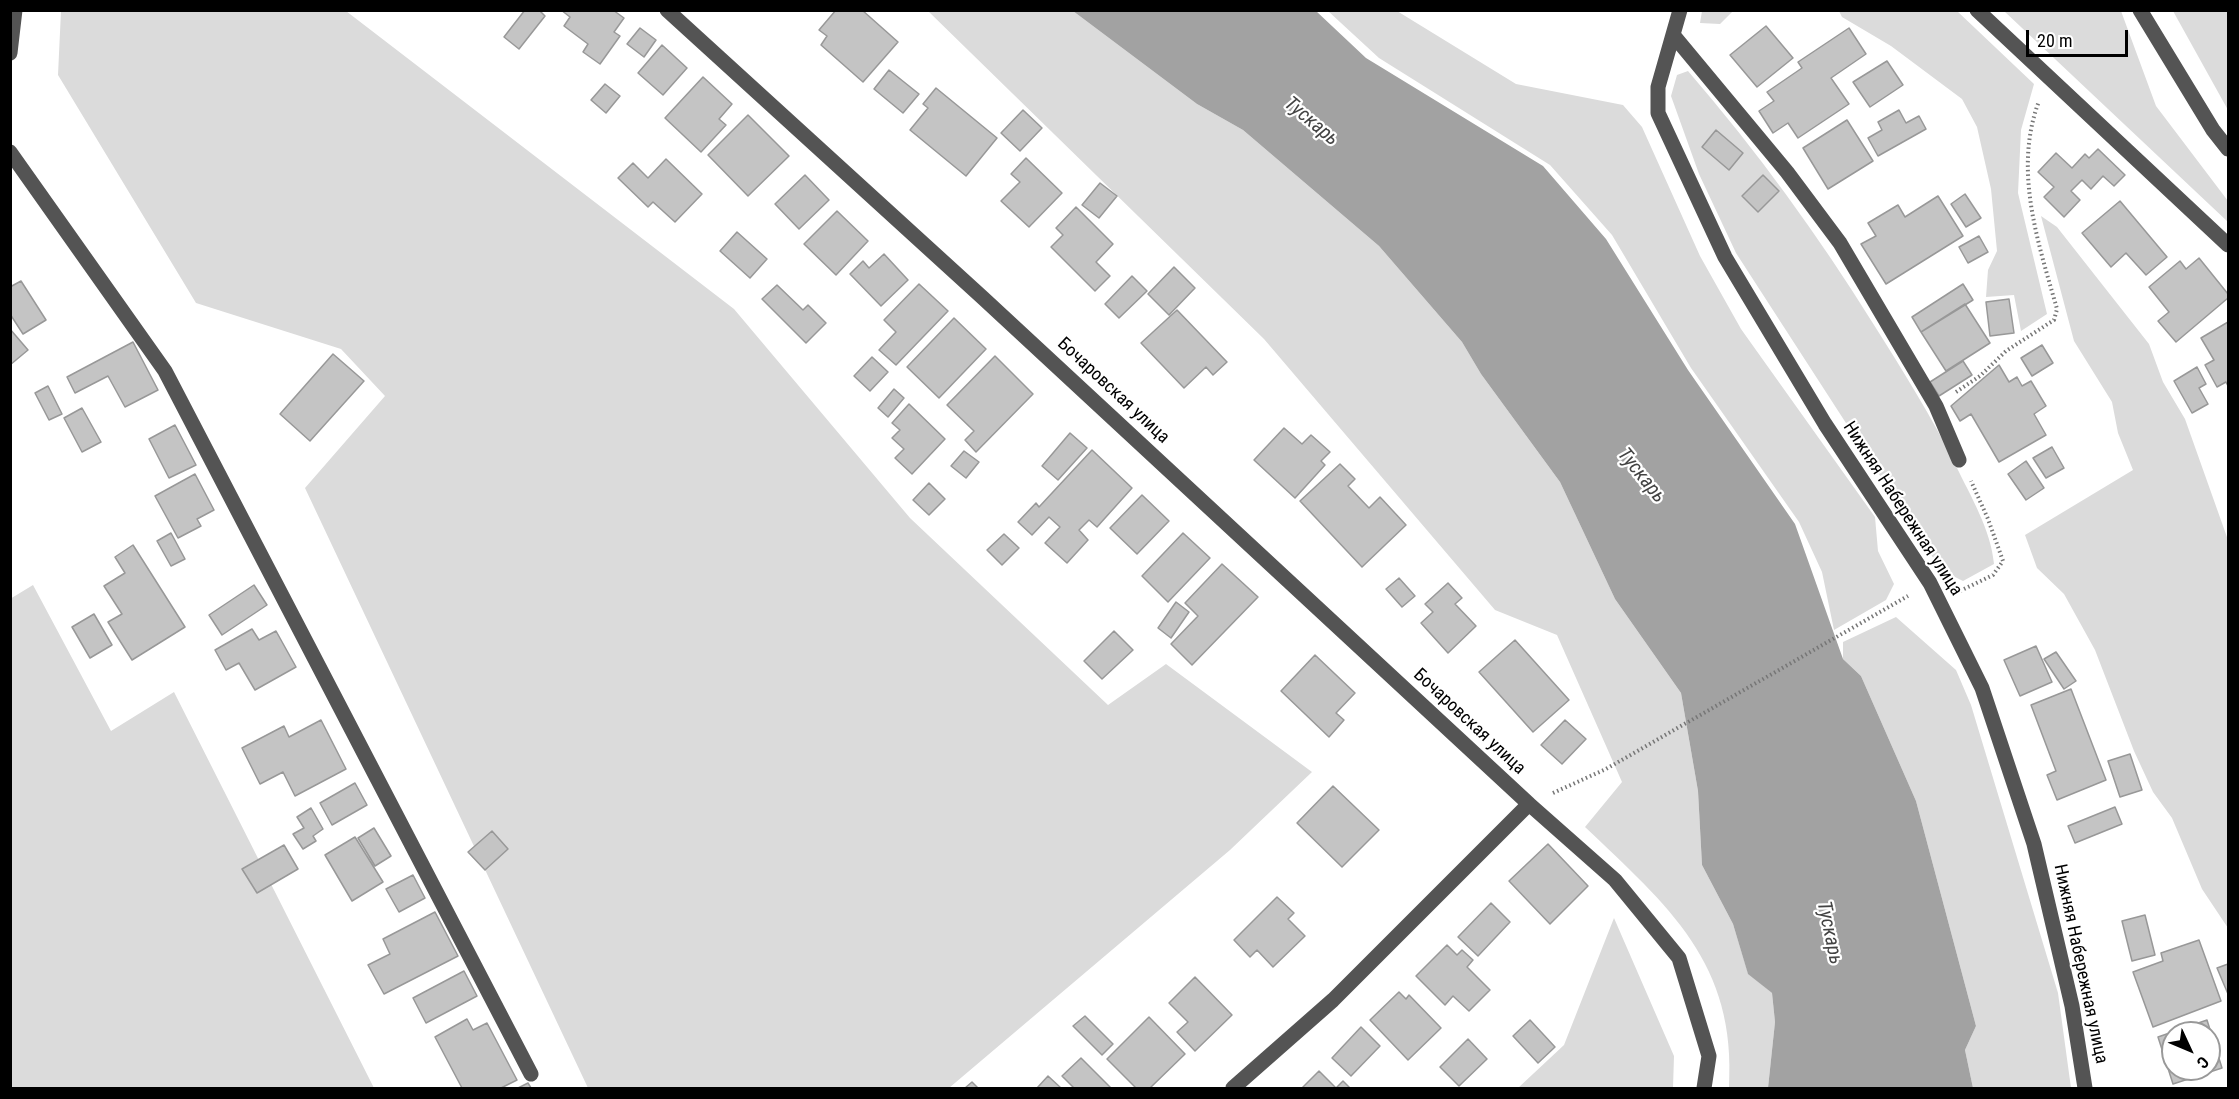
<!DOCTYPE html>
<html>
<head>
<meta charset="utf-8">
<style>
  body { margin:0 }
  #map { position:relative; width:2239px; height:1099px; overflow:hidden; background:#fff; font-family:"Roboto Condensed",sans-serif }
  canvas { display:block }
  .frame { position:absolute; inset:0; border:12px solid #000; pointer-events:none }
  .north { position:absolute; left:2161px; top:1021px; width:60px; height:60px; box-sizing:border-box; background:#fff; border:2px solid #999; border-radius:50%; rotate:134deg; font-size:16px; font-weight:700; line-height:24px; text-align:center; color:#000 }
  .north::after { content:''; display:block; margin:auto; width:21px; height:27px; background:#000; clip-path:polygon(50% 0,100% 100%,50% 72%,0 100%) }
  .scale { position:absolute; left:2026px; top:30px; width:102px; height:27px; box-sizing:border-box; border:3px solid #000; border-top:0; padding-left:8px; font-size:18px; line-height:21px; white-space:nowrap; color:#000; -webkit-text-stroke:4px #fff; paint-order:stroke }
</style>
</head>
<body>
<div id="map">
<canvas width="2239" height="1099"></canvas>
<div class="frame"></div>
<div class="north">С</div>
<div class="scale">20 m</div>
</div>
<script>
const ctx = document.querySelector('canvas').getContext('2d');
ctx.lineJoin = 'round';
function fillPath(path, color) { ctx.fillStyle = color; ctx.fill(path, 'evenodd'); }
function trace(path, color, width, dash) { ctx.strokeStyle = color; ctx.lineWidth = width; ctx.lineCap = dash ? 'butt' : 'round'; ctx.setLineDash(dash || []); ctx.stroke(path); }
function write(font, color, halo, rows, align = 'center') {
  ctx.font = font + ' "Roboto Condensed",sans-serif'; ctx.lineWidth = 4.5; ctx.setLineDash([]); ctx.textBaseline = 'middle'; ctx.strokeStyle = halo; ctx.fillStyle = color; for (const [text, x, y, turn = 0] of rows) {
    ctx.save(); ctx.translate(x, y); ctx.rotate((+turn || 0) * Math.PI / 180); ctx.textAlign = isNaN(turn) ? turn : align; if (halo) ctx.strokeText(text, 0, 0); ctx.fillText(text, 0, 0); ctx.restore();
  }
}
const green = new Path2D(`
  M 61,11 L 346,11 L 734,309 L 910,518 L 1108,705 L 1166,664 L 1312,772 L 1230,850 L 949,1088 L 588,1088 L 305,488 L 385,396 L 341,349 L 196,303 L 58,75 Z
  M 928,11 L 1073,11 L 1197,104 L 1243,130 L 1379,246 L 1462,342 L 1481,374 L 1560,482 L 1615,599 L 1681,693 L 1698,791 L 1702,865 L 1733,924 L 1748,973 L 1772,993 L 1775,1022 L 1768,1088 L 1729,1088 C 1737,963 1668,906 1585,827 L 1622,782 L 1557,635 L 1495,610 L 1264,339 Z
  M 1328,11 L 1397,11 L 1516,84 L 1623,105 L 1642,127 L 1700,256 L 1741,329 L 1875,517 L 1878,551 L 1894,584 L 1886,600 L 1834,630 L 1822,572 L 1799,522 L 1691,368 L 1612,235 L 1550,165 L 1379,58 Z
  M 1702,11 L 1702,10 L 1733,11 L 1720,24 L 1700,23 Z
  M 1839,11 L 1957,11 L 2034,84 L 2021,130 L 2018,193 L 2047,314 L 2021,331 L 2014,295 L 1986,297 L 1988,270 L 1997,251 L 1991,189 L 1977,127 L 1962,99 L 1891,46 L 1842,17 Z
  M 2004,11 L 2121,11 L 2156,106 L 2228,201 L 2228,222 Z
  M 2173,11 L 2228,11 L 2228,110 Z
  M 1688,71 C 1757,151 1818,235 1874,325 C 1903,371 1932,417 1956,466 C 1971,497 1991,530 1994,564 L 1963,581 L 1941,570 L 1736,253 L 1699,174 L 1671,96 L 1677,75 Z
  M 2041,216 L 2057,227 L 2149,344 L 2163,382 L 2185,419 L 2228,540 L 2228,928 L 2202,889 L 2172,818 L 2153,792 L 2134,751 L 2095,650 L 2064,594 L 2037,568 L 2025,535 L 2133,470 L 2118,433 L 2112,402 L 2074,341 Z
  M 33,585 L 111,731 L 174,692 L 374,1088 L 11,1088 L 10,599 Z
  M 1896,617 L 1956,670 L 1971,705 L 2058,993 L 2071,1088 L 1973,1088 L 1965,1050 L 1976,1026 L 1916,801 L 1861,676 L 1843,659 L 1843,642 Z
  M 1614,918 L 1674,1056 L 1673,1088 L 1518,1088 L 1564,1045 Z`);
const water = new Path2D(`
  M 1073,11 L 1316,11 L 1366,58 L 1543,166 L 1606,239 L 1688,370 L 1795,524 L 1843,659 L 1861,676 L 1916,801 L 1976,1026 L 1965,1050 L 1973,1088 L 1768,1088 L 1775,1022 L 1772,993 L 1748,974 L 1733,924 L 1702,865 L 1698,791 L 1681,693 L 1615,599 L 1560,482 L 1481,374 L 1462,342 L 1379,246 L 1243,130 L 1197,104 Z`);
const building = new Path2D(`
  M 525,10 L 539,10 L 545,16 L 519,49 L 504,37 Z
  M 561,10 L 613,10 L 624,18 L 614,32 L 620,36 L 600,64 L 583,52 L 588,44 L 564,26 L 570,17 Z
  M 836,10 L 862,10 L 898,42 L 863,82 L 821,45 L 827,36 L 819,30 Z
  M 1766,26 L 1793,58 L 1757,87 L 1730,55 Z
  M 640,28 L 656,40 L 644,57 L 627,44 Z
  M 1849,28 L 1866,54 L 1831,78 L 1849,104 L 1798,138 L 1788,123 L 1773,133 L 1759,111 L 1774,101 L 1767,92 L 1802,68 L 1798,62 Z
  M 662,45 L 687,68 L 663,95 L 638,73 Z
  M 1887,61 L 1903,85 L 1870,107 L 1853,82 Z
  M 889,70 L 919,94 L 903,113 L 874,89 Z
  M 703,77 L 732,104 L 719,119 L 726,125 L 701,152 L 665,118 Z
  M 605,84 L 620,96 L 606,113 L 591,100 Z
  M 936,88 L 997,138 L 966,176 L 910,130 L 928,108 L 923,104 Z
  M 1023,110 L 1042,128 L 1020,151 L 1001,133 Z
  M 1899,110 L 1906,123 L 1919,116 L 1926,129 L 1878,156 L 1868,138 L 1882,130 L 1878,122 Z
  M 748,115 L 789,156 L 748,196 L 708,155 Z
  M 1847,120 L 1873,161 L 1828,189 L 1803,148 Z
  M 1716,130 L 1743,153 L 1729,170 L 1702,147 Z
  M 2098,149 L 2125,175 L 2114,186 L 2103,176 L 2091,189 L 2082,180 L 2071,191 L 2080,200 L 2064,217 L 2044,197 L 2054,187 L 2038,172 L 2056,153 L 2072,168 L 2085,154 L 2089,158 Z
  M 1026,158 L 1062,193 L 1029,227 L 1001,201 L 1020,182 L 1011,174 Z
  M 666,159 L 702,194 L 675,222 L 653,202 L 648,207 L 618,178 L 633,163 L 648,178 Z
  M 805,175 L 829,200 L 799,229 L 775,204 Z
  M 1763,175 L 1779,191 L 1758,212 L 1742,196 Z
  M 1100,183 L 1117,196 L 1099,218 L 1082,205 Z
  M 1965,194 L 1981,218 L 1966,227 L 1951,204 Z
  M 1938,196 L 1963,236 L 1886,284 L 1861,244 L 1876,236 L 1868,223 L 1898,205 L 1905,217 Z
  M 2120,201 L 2167,257 L 2146,275 L 2126,253 L 2111,267 L 2082,233 Z
  M 1076,207 L 1113,244 L 1096,262 L 1110,276 L 1095,291 L 1051,247 L 1063,235 L 1056,228 Z
  M 837,211 L 868,241 L 836,275 L 804,244 Z
  M 737,232 L 767,259 L 750,278 L 720,251 Z
  M 1979,236 L 1988,252 L 1968,263 L 1959,247 Z
  M 884,254 L 908,280 L 881,306 L 850,274 L 863,261 L 869,268 Z
  M 2199,258 L 2228,294 L 2228,298 L 2176,342 L 2158,321 L 2169,312 L 2149,287 L 2180,261 L 2186,269 Z
  M 1174,267 L 1195,288 L 1169,315 L 1148,294 Z
  M 1132,276 L 1147,291 L 1119,318 L 1105,304 Z
  M 21,281 L 46,320 L 23,334 L 10,314 L 10,287 Z
  M 919,284 L 948,311 L 896,365 L 879,350 L 896,332 L 884,320 Z
  M 1963,284 L 1973,300 L 1921,332 L 1912,317 Z
  M 777,285 L 803,310 L 808,305 L 826,323 L 806,343 L 762,299 Z
  M 2009,299 L 2014,333 L 1990,336 L 1986,302 Z
  M 1965,304 L 1990,343 L 1946,371 L 1921,332 Z
  M 1177,310 L 1227,362 L 1213,375 L 1206,367 L 1184,388 L 1141,343 Z
  M 954,318 L 986,349 L 939,398 L 907,367 Z
  M 2228,322 L 2228,386 L 2226,382 L 2217,387 L 2205,365 L 2214,360 L 2201,338 Z
  M 10,329 L 28,350 L 10,365 Z
  M 133,342 L 158,390 L 125,407 L 108,376 L 75,393 L 67,377 Z
  M 2042,345 L 2053,363 L 2032,376 L 2021,358 Z
  M 333,354 L 364,381 L 310,441 L 280,414 Z
  M 995,356 L 1033,394 L 976,452 L 965,440 L 974,431 L 947,405 Z
  M 872,357 L 888,372 L 870,391 L 854,376 Z
  M 1963,361 L 1972,375 L 1939,396 L 1930,382 Z
  M 1999,365 L 2009,382 L 2017,377 L 2022,386 L 2031,381 L 2046,406 L 2034,414 L 2046,435 L 1999,462 L 1971,414 L 1960,421 L 1951,406 Z
  M 2197,367 L 2206,384 L 2199,388 L 2208,404 L 2192,413 L 2174,381 Z
  M 48,386 L 62,414 L 49,420 L 35,393 Z
  M 894,389 L 904,398 L 888,417 L 878,408 Z
  M 909,404 L 945,439 L 912,474 L 895,458 L 904,449 L 892,438 L 900,430 L 892,423 Z
  M 82,408 L 101,442 L 82,452 L 64,418 Z
  M 175,425 L 196,465 L 169,478 L 149,439 Z
  M 1284,428 L 1302,444 L 1311,435 L 1330,452 L 1321,461 L 1325,465 L 1295,498 L 1254,460 Z
  M 1070,433 L 1087,448 L 1058,480 L 1042,466 Z
  M 2052,447 L 2064,468 L 2046,478 L 2033,458 Z
  M 1092,450 L 1132,488 L 1097,527 L 1089,520 L 1079,530 L 1088,540 L 1067,563 L 1045,543 L 1060,527 L 1049,517 L 1032,535 L 1018,522 L 1036,503 L 1039,507 Z
  M 964,451 L 979,462 L 966,478 L 951,466 Z
  M 2026,461 L 2044,488 L 2026,500 L 2008,474 Z
  M 1340,464 L 1355,479 L 1348,486 L 1369,508 L 1380,497 L 1406,525 L 1362,567 L 1300,501 Z
  M 195,474 L 214,510 L 197,519 L 201,526 L 178,538 L 155,496 Z
  M 929,483 L 945,499 L 929,515 L 913,500 Z
  M 1142,495 L 1169,521 L 1137,554 L 1110,528 Z
  M 171,533 L 185,559 L 171,566 L 157,541 Z
  M 1183,533 L 1210,558 L 1168,602 L 1142,576 Z
  M 1004,534 L 1019,548 L 1002,565 L 987,550 Z
  M 133,545 L 185,627 L 132,660 L 108,622 L 122,614 L 104,586 L 125,573 L 115,557 Z
  M 1222,564 L 1258,597 L 1192,665 L 1171,644 L 1198,616 L 1185,603 Z
  M 1399,578 L 1415,596 L 1402,607 L 1386,589 Z
  M 1448,583 L 1462,598 L 1455,604 L 1476,626 L 1448,653 L 1421,623 L 1433,612 L 1425,604 Z
  M 254,585 L 267,605 L 222,635 L 209,615 Z
  M 1176,602 L 1189,612 L 1171,638 L 1158,628 Z
  M 94,614 L 112,645 L 90,658 L 72,627 Z
  M 252,629 L 259,640 L 276,631 L 296,667 L 255,690 L 239,663 L 226,670 L 215,650 Z
  M 1114,631 L 1133,650 L 1102,679 L 1084,661 Z
  M 1515,640 L 1569,700 L 1533,732 L 1479,672 Z
  M 2036,646 L 2052,682 L 2020,696 L 2004,660 Z
  M 2056,652 L 2076,681 L 2064,689 L 2044,659 Z
  M 1315,655 L 1355,693 L 1336,713 L 1344,720 L 1329,737 L 1281,691 Z
  M 2071,689 L 2106,780 L 2057,800 L 2047,775 L 2056,771 L 2031,705 Z
  M 321,720 L 346,769 L 295,796 L 283,772 L 260,784 L 242,748 L 284,726 L 289,737 Z
  M 1565,720 L 1586,739 L 1562,764 L 1541,745 Z
  M 2130,754 L 2142,790 L 2120,797 L 2108,761 Z
  M 355,783 L 367,805 L 332,825 L 320,803 Z
  M 1333,786 L 1379,830 L 1342,867 L 1297,823 Z
  M 2115,807 L 2122,824 L 2075,843 L 2068,826 Z
  M 311,808 L 323,829 L 313,836 L 316,841 L 303,849 L 293,834 L 304,828 L 297,817 Z
  M 374,828 L 391,856 L 375,866 L 358,838 Z
  M 492,831 L 508,849 L 485,870 L 468,852 Z
  M 355,837 L 383,882 L 352,901 L 325,855 Z
  M 1548,844 L 1588,886 L 1550,924 L 1509,881 Z
  M 284,845 L 298,869 L 257,893 L 242,869 Z
  M 413,875 L 425,898 L 399,912 L 386,889 Z
  M 1277,897 L 1294,913 L 1288,919 L 1305,936 L 1273,967 L 1257,950 L 1250,957 L 1234,940 Z
  M 1491,903 L 1510,922 L 1478,956 L 1458,937 Z
  M 435,912 L 458,956 L 384,994 L 368,965 L 390,954 L 383,939 Z
  M 2145,915 L 2155,955 L 2132,961 L 2122,921 Z
  M 2199,940 L 2221,1001 L 2153,1027 L 2133,972 L 2163,961 L 2161,953 Z
  M 1447,945 L 1457,955 L 1462,950 L 1473,960 L 1467,967 L 1490,990 L 1469,1011 L 1453,996 L 1445,1005 L 1416,976 Z
  M 2228,964 L 2228,994 L 2217,968 Z
  M 464,971 L 477,996 L 426,1023 L 413,998 Z
  M 1195,977 L 1232,1015 L 1195,1051 L 1177,1032 L 1188,1022 L 1169,1003 Z
  M 1399,992 L 1406,999 L 1409,995 L 1441,1028 L 1408,1060 L 1370,1020 Z
  M 1085,1016 L 1113,1044 L 1102,1055 L 1073,1026 Z
  M 1149,1017 L 1185,1054 L 1150,1088 L 1136,1088 L 1107,1059 Z
  M 467,1019 L 473,1030 L 487,1023 L 517,1080 L 501,1088 L 462,1088 L 435,1037 Z
  M 1530,1020 L 1555,1047 L 1538,1063 L 1513,1036 Z
  M 2207,1020 L 2222,1068 L 2173,1084 L 2158,1037 ZM 2173,1033 L 2209,1033 L 2209,1069 L 2173,1069 Z
  M 1361,1027 L 1380,1046 L 1351,1076 L 1332,1058 Z
  M 1468,1039 L 1487,1059 L 1459,1086 L 1440,1067 Z
  M 1081,1058 L 1111,1088 L 1074,1088 L 1062,1076 Z
  M 1319,1071 L 1336,1088 L 1343,1081 L 1350,1088 L 1302,1088 Z
  M 1048,1076 L 1061,1088 L 1037,1088 Z
  M 972,1082 L 978,1088 L 965,1088 Z
  M 528,1083 L 531,1088 L 518,1088 Z`);
const path = new Path2D(`
  M 1956,392 L 1980,376 L 2006,351 L 2054,320 L 2057,309 C 2038,242 2013,170 2039,101
  M 1960,591 L 1993,575 L 2003,561 L 1988,519 L 1971,481
  M 1553,793 L 1606,769 L 1908,596`);
const minor = new Path2D(`
  M 667,10 L 983,298 L 1529,804 L 1333,1000 L 1233,1088
  M 1680,10 L 1658,87 L 1658,113 L 1725,257 L 1825,424 L 1930,583 L 1982,688 L 2034,844 L 2072,1006 L 2085,1088
  M 1977,10 L 2228,245
  M 2140,10 L 2213,130 L 2228,149
  M 1674,36 L 1787,172 L 1840,243 L 1936,406 L 1959,460
  M 10,53 L 15,10
  M 10,152 L 165,371 L 531,1074
  M 1529,804 L 1615,880 L 1679,958 L 1709,1056 L 1704,1088`);
const streetNames = [
  ["Бочаровская улица",1113,391,43],
  ["Нижняя Набережная улица",1902,509,57],
  ["Бочаровская улица",1469,722,43],
  ["Нижняя Набережная улица",2080,964,78]
];
const waterNames = [
  ["Тускарь",1311,122,40],
  ["Тускарь",1641,476,51],
  ["Тускарь",1829,933,78]
];
fillPath(green, '#dbdbdb');
fillPath(water, '#a2a2a2');
fillPath(building, '#c4c4c4');
trace(building, '#989898', 1.5);
trace(path, '#767676', 4, [1.5, 3]);
trace(minor, '#545454', 15);
write('18px', '#000', '#fff', streetNames);
write('italic 20px', '#434343', '#fff', waterNames);
</script>
</body>
</html>
